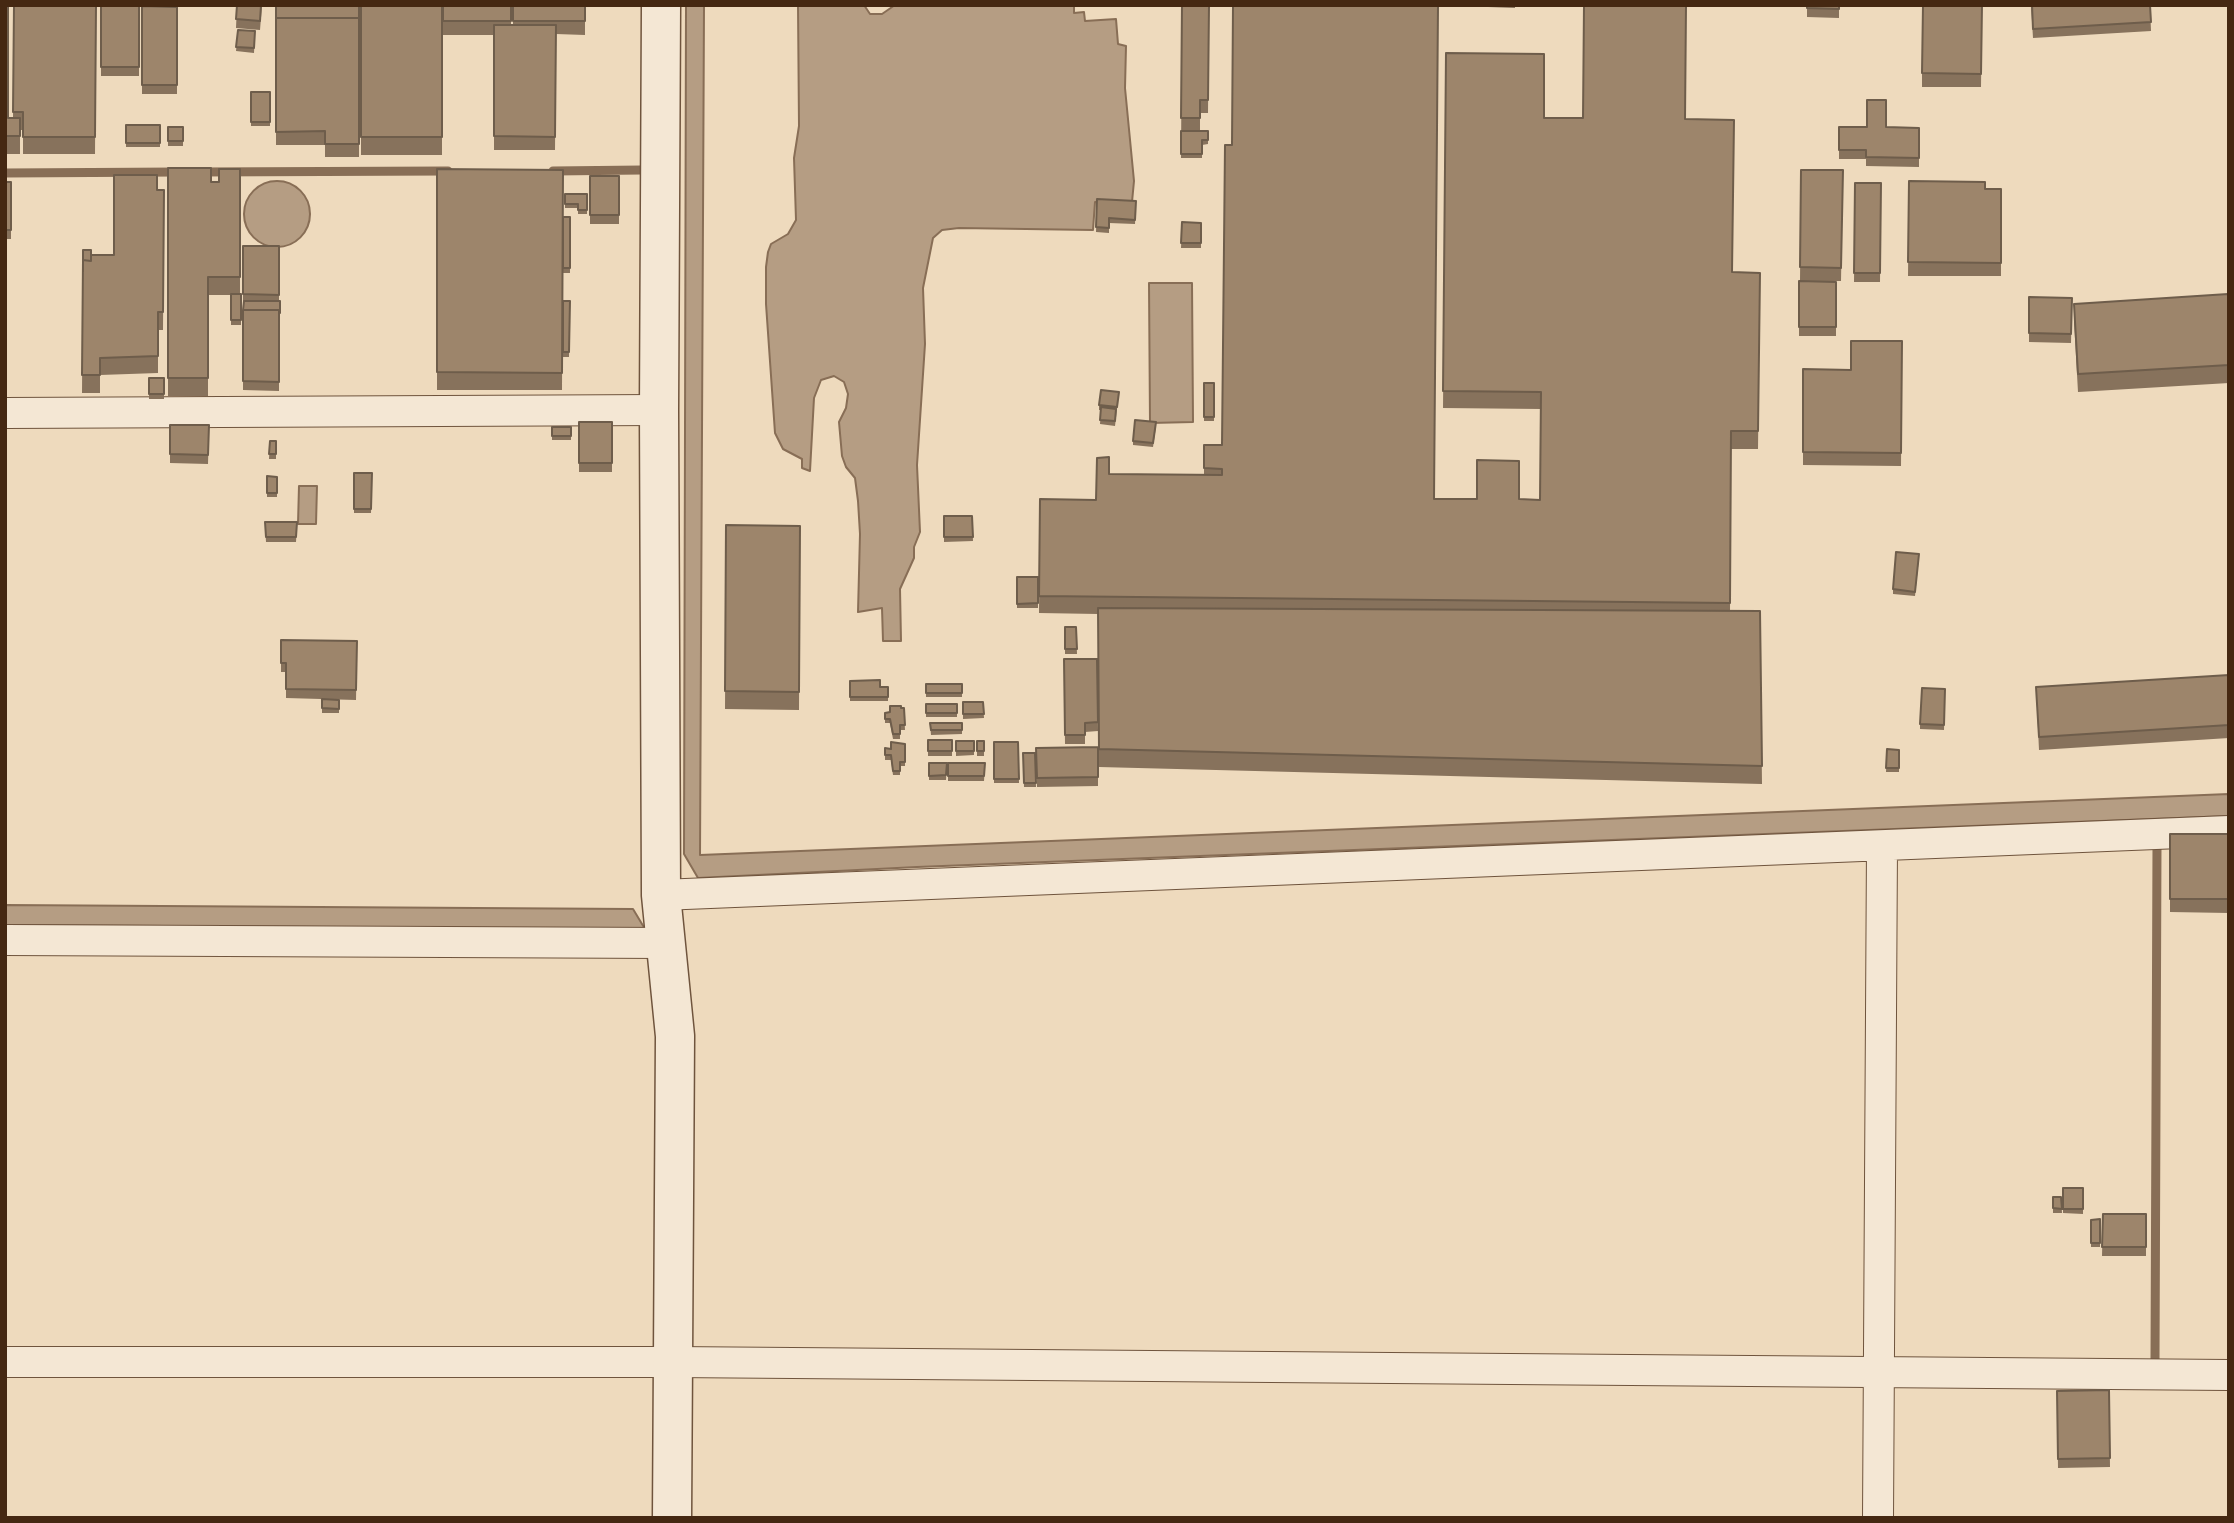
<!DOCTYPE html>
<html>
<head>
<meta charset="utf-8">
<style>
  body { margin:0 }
  #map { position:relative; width:2234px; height:1523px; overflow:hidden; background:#eedabd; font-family:Cardo,serif }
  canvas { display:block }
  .frame { position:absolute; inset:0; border:7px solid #452812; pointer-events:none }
</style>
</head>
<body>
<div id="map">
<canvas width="2234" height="1523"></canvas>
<div class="frame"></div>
</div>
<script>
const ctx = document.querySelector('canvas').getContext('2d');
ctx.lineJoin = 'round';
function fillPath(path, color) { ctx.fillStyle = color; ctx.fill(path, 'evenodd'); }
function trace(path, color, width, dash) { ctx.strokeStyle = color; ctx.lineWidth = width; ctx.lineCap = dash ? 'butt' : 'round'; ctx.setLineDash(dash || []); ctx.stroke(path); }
const water = new Path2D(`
  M 686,5 L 704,5 L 700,855 L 2229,794 L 2229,816 L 917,867 L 698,878 L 684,854 Z
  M 798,5 L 864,5 L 870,14 L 882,14 L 895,5 L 1074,5 L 1074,13 L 1084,12 L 1085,21 L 1116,19 L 1118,44 L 1126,46 L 1125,88 L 1134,181 L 1132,202 L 1095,202 L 1093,230 L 959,228 L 942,230 L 933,238 L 923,288 L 925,344 L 917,465 L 920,532 L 914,547 L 914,558 L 900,589 L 901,641 L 883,641 L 882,608 L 858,612 L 860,534 L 858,501 L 855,478 L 846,467 L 842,456 L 839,422 L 846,408 L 848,394 L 844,382 L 834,376 L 821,380 L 814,398 L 810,471 L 802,468 L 802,459 L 783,449 L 775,433 L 766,304 L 766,267 L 768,252 L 771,244 L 788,234 L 796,220 L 794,158 L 799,126 Z
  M244 214a33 33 0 1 1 66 0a33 33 0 1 1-66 0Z
  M 1149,283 L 1192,283 L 1193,422 L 1150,423 Z
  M 299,486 L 317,486 L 316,524 L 298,524 Z
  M 5,905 L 633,909 L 645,929 L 5,925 Z`);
const stream = new Path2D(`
  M 553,171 L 642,170
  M 199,172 L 448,171
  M 5,173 L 178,172
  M 2155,1359 L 2157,845`);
const minor = new Path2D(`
  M 5,413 L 659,410
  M 661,895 L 2229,831
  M 5,940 L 666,943
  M 5,1362 L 673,1362 L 2229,1375
  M 1878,1518 L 1882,846`);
const tertiary = new Path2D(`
  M 661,5 L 659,410 L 661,895 L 675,1036 L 672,1518`);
const wall = new Path2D(`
  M 5,5 L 8,118 L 13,118 L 14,5 L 96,5 L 95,154 L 23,154 L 23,130 L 20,130 L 20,154 L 5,154 Z
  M 101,5 L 139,5 L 139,76 L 101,76 Z
  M 141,5 L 176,5 L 177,7 L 177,94 L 142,94 L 142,14 L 141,14 Z
  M 237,5 L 262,5 L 260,30 L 236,28 Z
  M 276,5 L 359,30 L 359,157 L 325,157 L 325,145 L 276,145 Z
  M 361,5 L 442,5 L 442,155 L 361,155 Z
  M 443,5 L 511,5 L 511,25 L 513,25 L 513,5 L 585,5 L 585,35 L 556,34 L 555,150 L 494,150 L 494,35 L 443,35 Z
  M 1182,5 L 1209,5 L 1208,113 L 1200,113 L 1200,131 L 1208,131 L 1208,144 L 1202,145 L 1202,158 L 1181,158 Z
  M 1488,5 L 1515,5 L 1515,8 L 1488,7 Z
  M 1807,5 L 1839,5 L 1839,18 L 1807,17 Z
  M 1982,5 L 1981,87 L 1922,87 L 1922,73 Z
  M 2031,5 L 2150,5 L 2151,31 L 2033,38 Z
  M 238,30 L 255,31 L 254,53 L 236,51 Z
  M 1446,53 L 1544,118 L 1686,119 L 1733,272 L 1760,273 L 1758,449 L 1731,449 L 1730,611 L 1760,611 L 1762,784 L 1099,767 L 1098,614 L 1039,613 L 1040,499 L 1096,500 L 1109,474 L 1204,475 L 1204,445 L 1222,445 L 1232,145 L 1434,499 L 1540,500 L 1541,409 L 1443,408 Z
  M 251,92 L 270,92 L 270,126 L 251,126 Z
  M 126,125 L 160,125 L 160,147 L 126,147 Z
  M 168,127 L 183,127 L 183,146 L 168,146 Z
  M 1839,127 L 1919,128 L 1919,167 L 1866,166 L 1866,159 L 1839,159 Z
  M 168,168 L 211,182 L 219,182 L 240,169 L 240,294 L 241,294 L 241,325 L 231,325 L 231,295 L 208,295 L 208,396 L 168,396 Z
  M 437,169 L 563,170 L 562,390 L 437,390 Z
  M 1801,170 L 1843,170 L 1841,281 L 1800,281 Z
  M 590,176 L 619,176 L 619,224 L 590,224 Z
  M 1909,181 L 1985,189 L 2001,189 L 2001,276 L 1908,276 Z
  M 5,182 L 11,182 L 11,239 L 5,239 Z
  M 1855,183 L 1881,183 L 1880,282 L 1854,282 Z
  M 157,190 L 164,190 L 163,330 L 158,330 L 158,373 L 100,375 L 100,393 L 82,393 L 83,250 L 91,261 L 114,255 Z
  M 565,194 L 587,194 L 587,214 L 578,214 L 578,208 L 565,208 Z
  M 1097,199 L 1136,201 L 1135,224 L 1109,223 L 1109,233 L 1096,232 Z
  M 563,217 L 570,217 L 570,273 L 563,273 Z
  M 1182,222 L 1201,223 L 1201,248 L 1181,248 Z
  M 243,246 L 279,246 L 279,301 L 280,306 L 280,318 L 279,318 L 279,391 L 243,390 Z
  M 1799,281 L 1836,282 L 1836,336 L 1799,336 Z
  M 2228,294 L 2229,383 L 2078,392 L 2074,321 L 2074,304 Z
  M 2029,297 L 2072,298 L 2071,343 L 2029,342 Z
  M 563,301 L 570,301 L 569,357 L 563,357 Z
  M 1902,341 L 1901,466 L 1803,465 L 1803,369 L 1851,370 Z
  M 149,378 L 164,378 L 164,399 L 149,399 Z
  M 1204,383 L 1214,383 L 1214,421 L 1204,421 Z
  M 1119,392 L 1115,426 L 1100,424 L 1101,410 L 1099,410 L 1099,405 Z
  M 579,422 L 612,422 L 612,472 L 579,472 Z
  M 170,425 L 209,425 L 208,464 L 170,463 Z
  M 552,427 L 571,427 L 571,440 L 552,440 Z
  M 1156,427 L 1153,447 L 1133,445 L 1133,441 Z
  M 270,441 L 276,441 L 276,459 L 269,459 Z
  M 354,473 L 372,473 L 371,513 L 354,513 Z
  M 267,476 L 277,477 L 277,497 L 267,497 Z
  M 944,516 L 972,516 L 973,541 L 944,542 Z
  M 265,522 L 297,522 L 296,542 L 266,542 Z
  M 726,525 L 800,526 L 799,710 L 725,709 Z
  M 1919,558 L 1915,596 L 1893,594 L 1893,589 Z
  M 1017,577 L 1038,577 L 1038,608 L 1017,608 Z
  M 1065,627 L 1076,627 L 1077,654 L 1065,654 Z
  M 281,640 L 357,641 L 356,700 L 286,698 L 286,672 L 281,672 Z
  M 1064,659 L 1097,659 L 1098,731 L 1085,732 L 1085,744 L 1065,744 Z
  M 2229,675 L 2229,738 L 2039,750 L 2036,687 Z
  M 850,681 L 880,687 L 888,687 L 888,701 L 850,701 Z
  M 926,684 L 962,684 L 962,697 L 926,697 Z
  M 1945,689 L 1944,730 L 1920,729 L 1920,724 Z
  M 322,699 L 339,700 L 339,713 L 322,713 Z
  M 963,702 L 983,702 L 984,718 L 963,719 Z
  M 926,704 L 957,704 L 957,717 L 926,717 Z
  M 901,708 L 904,708 L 905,730 L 900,730 L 900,739 L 893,739 L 890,723 L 885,723 L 885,713 L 890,712 Z
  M 930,723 L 962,723 L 962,734 L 931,735 Z
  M 928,740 L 952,740 L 952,756 L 928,756 Z
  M 956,741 L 974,741 L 974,755 L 956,756 Z
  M 977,741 L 984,741 L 984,756 L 977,756 Z
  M 994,742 L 1018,742 L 1019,783 L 994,783 Z
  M 905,744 L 905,766 L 900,766 L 900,775 L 893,775 L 891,760 L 885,760 L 885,748 L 891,749 Z
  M 1098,747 L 1098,786 L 1037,787 L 1036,748 Z
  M 1887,749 L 1899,750 L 1899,772 L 1886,772 Z
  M 1023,753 L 1035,753 L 1036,787 L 1024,787 Z
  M 929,763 L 947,763 L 946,780 L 929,780 Z
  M 948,763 L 985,763 L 984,781 L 948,781 Z
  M 2170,834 L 2229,834 L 2229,913 L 2170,912 Z
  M 2063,1188 L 2083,1188 L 2083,1214 L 2063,1213 Z
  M 2053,1197 L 2061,1197 L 2062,1213 L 2053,1213 Z
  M 2103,1214 L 2146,1214 L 2146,1256 L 2102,1256 Z
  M 2100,1219 L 2100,1247 L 2091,1247 L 2091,1220 Z
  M 2109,1390 L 2110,1467 L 2058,1468 L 2057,1391 Z`);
const building = new Path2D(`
  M 5,5 L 8,5 L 8,118 L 20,118 L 20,136 L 5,136 Z
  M 14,5 L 96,5 L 95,137 L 23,137 L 23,112 L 13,112 Z
  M 101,5 L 139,5 L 139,67 L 101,67 Z
  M 237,5 L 261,5 L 260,21 L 236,19 Z
  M 276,5 L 359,5 L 359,21 L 359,18 L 276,18 L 276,20 Z
  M 361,5 L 442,5 L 442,137 L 361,137 Z
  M 443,5 L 511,5 L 511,21 L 443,21 Z
  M 513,5 L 585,5 L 585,21 L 513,21 Z
  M 1182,5 L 1209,5 L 1208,100 L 1200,100 L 1200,118 L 1181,118 Z
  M 1233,5 L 1438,5 L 1434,499 L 1477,499 L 1477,460 L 1519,461 L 1519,499 L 1540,500 L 1541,392 L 1443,391 L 1446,53 L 1544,54 L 1544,118 L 1583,118 L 1584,5 L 1686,5 L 1685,119 L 1734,120 L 1732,272 L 1760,273 L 1758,431 L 1731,431 L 1730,603 L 1039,596 L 1040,499 L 1096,500 L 1097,458 L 1109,457 L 1109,474 L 1222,475 L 1222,469 L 1204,468 L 1204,445 L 1222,445 L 1225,145 L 1232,145 Z
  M 1807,5 L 1839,5 L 1839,9 L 1807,8 Z
  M 1923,5 L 1982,5 L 1981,74 L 1922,73 Z
  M 2032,5 L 2150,5 L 2151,22 L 2033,29 Z
  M 142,6 L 177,7 L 177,85 L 142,85 Z
  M 276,18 L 359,18 L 359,144 L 325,144 L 325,131 L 276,132 Z
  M 494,25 L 556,25 L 555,137 L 494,136 Z
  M 238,30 L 255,31 L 254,48 L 236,47 Z
  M 251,92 L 270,92 L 270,122 L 251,122 Z
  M 1867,100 L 1886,100 L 1886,127 L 1919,128 L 1919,158 L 1866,157 L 1866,150 L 1839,150 L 1839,127 L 1867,127 Z
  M 126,125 L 160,125 L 160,143 L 126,143 Z
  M 168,127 L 183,127 L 183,141 L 168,141 Z
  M 1181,131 L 1208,131 L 1208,140 L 1202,140 L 1202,154 L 1181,154 Z
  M 168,168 L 211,168 L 211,182 L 219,182 L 219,169 L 240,169 L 240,277 L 208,277 L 208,378 L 168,378 Z
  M 437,169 L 563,170 L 562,373 L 437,372 Z
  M 1801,170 L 1843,170 L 1841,268 L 1800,267 Z
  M 114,175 L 157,175 L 157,190 L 164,190 L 163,312 L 158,312 L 158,356 L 100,358 L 100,375 L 82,375 L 83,260 L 91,261 L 91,255 L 114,255 Z
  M 590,176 L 619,176 L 619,215 L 590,215 Z
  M 1909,181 L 1985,182 L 1985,189 L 2001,189 L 2001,263 L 1908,262 Z
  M 5,182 L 11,182 L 11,230 L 5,230 Z
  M 1855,183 L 1881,183 L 1880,273 L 1854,273 Z
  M 565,194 L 587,194 L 587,210 L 578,210 L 578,204 L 565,204 Z
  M 1097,199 L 1136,201 L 1135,220 L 1109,218 L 1109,228 L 1096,227 Z
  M 563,217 L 570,217 L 570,268 L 563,268 Z
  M 1182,222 L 1201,223 L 1201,243 L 1181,243 Z
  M 243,246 L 279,246 L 279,295 L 243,294 Z
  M 83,250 L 91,250 L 91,261 L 83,260 L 83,272 Z
  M 1799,281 L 1836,282 L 1836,327 L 1799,327 Z
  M 231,294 L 241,294 L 241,320 L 231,320 Z
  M 2228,294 L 2229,365 L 2078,374 L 2074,304 Z
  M 2029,297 L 2072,298 L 2071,334 L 2029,333 Z
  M 244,301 L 280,301 L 280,313 L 279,313 L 279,310 L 243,310 Z
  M 563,301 L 570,301 L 569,352 L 563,352 Z
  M 243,310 L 279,310 L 279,382 L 243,381 Z
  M 1851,341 L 1902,341 L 1901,453 L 1803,452 L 1803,369 L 1851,370 Z
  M 149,378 L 164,378 L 164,394 L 149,394 Z
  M 1204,383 L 1214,383 L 1214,417 L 1204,417 Z
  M 1101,390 L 1119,392 L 1117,407 L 1099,405 Z
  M 1101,407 L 1116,409 L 1115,421 L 1100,420 Z
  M 1135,420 L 1156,422 L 1153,443 L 1133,441 Z
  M 579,422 L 612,422 L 612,463 L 579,463 Z
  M 170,425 L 209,425 L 208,455 L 170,454 Z
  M 552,427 L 571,427 L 571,436 L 552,436 Z
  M 270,441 L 276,441 L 276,454 L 269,454 Z
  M 354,473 L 372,473 L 371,509 L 354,509 Z
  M 267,476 L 277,477 L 277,493 L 267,493 Z
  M 944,516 L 972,516 L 973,537 L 944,537 Z
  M 265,522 L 297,522 L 296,537 L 266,537 Z
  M 726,525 L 800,526 L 799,692 L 725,691 Z
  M 1896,552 L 1919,554 L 1915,592 L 1893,589 Z
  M 1017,577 L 1038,577 L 1038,603 L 1017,604 Z
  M 1098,608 L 1760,611 L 1762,766 L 1099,749 Z
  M 1065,627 L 1076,627 L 1077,649 L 1065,649 Z
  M 281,640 L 357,641 L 356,690 L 286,689 L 286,663 L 281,663 Z
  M 1064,659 L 1097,659 L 1098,722 L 1085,723 L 1085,735 L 1065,735 Z
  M 2229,675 L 2229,725 L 2039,737 L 2036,687 Z
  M 880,680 L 880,687 L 888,687 L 888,697 L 850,697 L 850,681 Z
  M 926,684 L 962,684 L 962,693 L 926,693 Z
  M 1922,688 L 1945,689 L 1944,725 L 1920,724 Z
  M 322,699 L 339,700 L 339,709 L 322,708 Z
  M 963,702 L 983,702 L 984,714 L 963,714 Z
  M 926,704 L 957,704 L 957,713 L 926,713 Z
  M 890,706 L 901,706 L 901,708 L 904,708 L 905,725 L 900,725 L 900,734 L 893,734 L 890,719 L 885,719 L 885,713 L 890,712 Z
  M 930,723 L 962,723 L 962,730 L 931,730 Z
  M 928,740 L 952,740 L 952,751 L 928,751 Z
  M 956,741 L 974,741 L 974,751 L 956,751 Z
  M 977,741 L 984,741 L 984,751 L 977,751 Z
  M 891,742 L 905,744 L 905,762 L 900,762 L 900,771 L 893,771 L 891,755 L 885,755 L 885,748 L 891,749 Z
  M 994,742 L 1018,742 L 1019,779 L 994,779 Z
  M 1098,747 L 1098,777 L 1037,778 L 1036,748 Z
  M 1887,749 L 1899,750 L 1899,768 L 1886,768 Z
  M 1023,753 L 1035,753 L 1036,783 L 1024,783 Z
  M 929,763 L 947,763 L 946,775 L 929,776 Z
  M 948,763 L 985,763 L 984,776 L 948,776 Z
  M 2170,834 L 2229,834 L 2229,899 L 2170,899 Z
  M 2063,1188 L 2083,1188 L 2083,1209 L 2063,1209 Z
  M 2053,1197 L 2061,1197 L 2062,1209 L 2053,1208 Z
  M 2103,1214 L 2146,1214 L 2146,1247 L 2102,1247 Z
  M 2100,1219 L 2100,1243 L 2091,1243 L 2091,1220 Z
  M 2109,1390 L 2110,1458 L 2058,1459 L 2057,1391 Z`);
fillPath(water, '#b59d83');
trace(water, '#886e56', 2);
trace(stream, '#886e56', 9);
trace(minor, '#6f543d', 32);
trace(tertiary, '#6f543d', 41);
trace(minor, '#f4e7d4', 30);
trace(tertiary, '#f4e7d4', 38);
fillPath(wall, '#87725c');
fillPath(building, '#9d856b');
trace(building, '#6e5d4b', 2);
</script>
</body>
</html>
